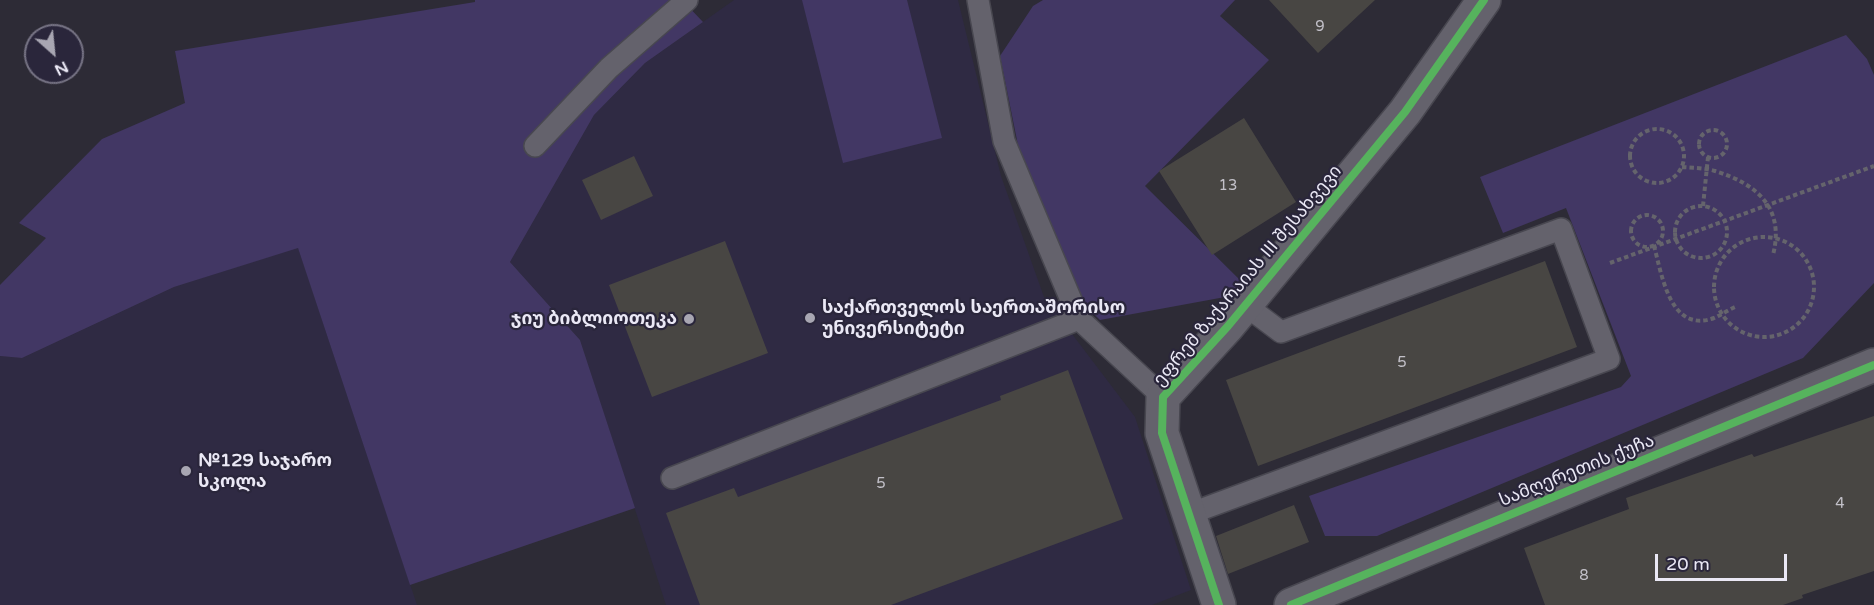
<!DOCTYPE html>
<html>
<head>
<meta charset="utf-8">
<style>
  body { margin:0 }
  #map { position:relative; width:1874px; height:605px; overflow:hidden; background:#2d2b36; font-family:"Varela Round",sans-serif }
  canvas { display:block }
  .north { position:absolute; left:24px; top:24px; width:60px; height:60px; box-sizing:border-box; background:#2a263b; border:2px solid #777485; border-radius:50%; rotate:153deg; font-size:16px; font-weight:700; line-height:24px; text-align:center; color:#eae8f5 }
  .north::after { content:''; display:block; margin:auto; width:21px; height:27px; background:#a8a6b2; clip-path:polygon(50% 0,100% 100%,50% 72%,0 100%) }
  .scale { position:absolute; left:1655px; top:554px; width:132px; height:27px; box-sizing:border-box; border:3px solid #eae8f5; border-top:0; padding-left:8px; font-size:18px; line-height:21px; white-space:nowrap; color:#eae8f5; -webkit-text-stroke:4px #2a263b; paint-order:stroke }
</style>
</head>
<body>
<div id="map">
<canvas width="1874" height="605"></canvas>
<div class="north">N</div>
<div class="scale">20 m</div>
</div>
<script>
const ctx = document.querySelector('canvas').getContext('2d');
ctx.lineJoin = 'round';
function fillPath(path, color) { ctx.fillStyle = color; ctx.fill(path, 'evenodd'); }
function trace(path, color, width, dash) { ctx.strokeStyle = color; ctx.lineWidth = width; ctx.lineCap = dash ? 'butt' : 'round'; ctx.setLineDash(dash || []); ctx.stroke(path); }
function write(font, color, halo, rows, align = 'center') {
  ctx.font = font + ' "Varela Round","Noto Sans Georgian",sans-serif'; ctx.lineWidth = 4.5; ctx.setLineDash([]); ctx.textBaseline = 'middle'; ctx.strokeStyle = halo; ctx.fillStyle = color; for (const [text, x, y, turn = 0] of rows) {
    ctx.save(); ctx.translate(x, y); ctx.rotate((+turn || 0) * Math.PI / 180); ctx.textAlign = isNaN(turn) ? turn : align; if (halo) ctx.strokeText(text, 0, 0); ctx.fillText(text, 0, 0); ctx.restore();
  }
}
const built = new Path2D(`
  M 734,0 L 958,0 L 1001,176 L 1044,297 L 1135,417 L 1191,590 L 1152,605 L 666,605 L 580,340 L 510,262 L 594,115 L 645,63 Z
  M 298,247 L 417,605 L 0,605 L 0,356 L 22,358 L 174,287 Z`);
const green = new Path2D(`
  M 475,0 L 682,0 L 703,22 L 645,63 L 594,115 L 510,262 L 580,340 L 635,508 L 410,585 L 298,248 L 174,287 L 22,358 L 0,356 L 0,285 L 46,238 L 19,223 L 102,139 L 185,103 L 175,51 L 475,2 Z
  M 802,0 L 907,0 L 942,138 L 843,163 Z
  M 1043,0 L 1235,0 L 1220,16 L 1269,60 L 1145,186 L 1244,284 L 1236,295 L 1100,320 L 1064,285 L 1020,155 L 1000,56 L 1033,6 Z
  M 1846,35 L 1867,59 L 1874,75 L 1874,283 L 1803,358 L 1377,536 L 1325,536 L 1309,496 L 1621,387 L 1631,376 L 1566,208 L 1503,233 L 1480,177 Z`);
const building = new Path2D(`
  M 1269,0 L 1375,0 L 1318,53 Z
  M 1244,118 L 1296,202 L 1212,255 L 1159,171 Z
  M 634,156 L 653,196 L 601,220 L 582,180 Z
  M 725,241 L 768,353 L 652,397 L 609,285 Z
  M 1545,261 L 1577,347 L 1258,466 L 1226,380 Z
  M 1068,370 L 1123,519 L 891,605 L 700,605 L 666,513 L 734,488 L 738,497 L 1001,400 L 1000,396 Z
  M 1874,416 L 1874,571 L 1802,595 L 1803,598 L 1783,605 L 1545,605 L 1524,548 L 1629,509 L 1626,498 L 1752,454 L 1754,457 Z
  M 1294,505 L 1309,542 L 1228,574 L 1216,536 Z`);
const path = new Path2D(`
  M1630 156a27 27 0 1 1 54 0a27 27 0 1 1-54 0Z
  M1699 144a14 14 0 1 1 28 0a14 14 0 1 1-28 0Z
  M 1682,167 C 1693,168 1705,168 1715,171 C 1757,184 1785,208 1773,255
  M1675 232a26 26 0 1 1 52 0a26 26 0 1 1-52 0Z
  M 1703,206 L 1708,157
  M1631 231a16 16 0 1 1 32 0a16 16 0 1 1-32 0Z
  M1714 287a50 50 0 1 1 100 0a50 50 0 1 1-100 0Z
  M 1654,246 C 1662,275 1670,334 1714,318 C 1721,315 1728,310 1735,307
  M 1610,263 L 1874,166`);
const lane = new Path2D(`
  M 978,0 L 1004,141 L 1079,319 L 1163,397
  M 535,146 L 609,68 L 687,0
  M 672,478 L 1079,319
  M 1189,514 L 1609,359 L 1561,229 L 1281,332 L 1245,305`);
const street = new Path2D(`
  M 1219,605 L 1162,433 L 1163,397 L 1228,326 L 1405,112 L 1484,0
  M 1291,605 L 1874,365`);
const cycleway = new Path2D(`
  M 1219,605 L 1162,433 L 1163,397 L 1228,326 L 1405,112 L 1484,0
  M 1291,605 L 1874,365`);
const markers = [
  [810,318,6,"#a8a6b2"],
  [689,319,6,"#a8a6b2"],
  [186,471,6,"#a8a6b2"]
];
const numberNames = [
  ["9",1320,27],
  ["13",1228,186],
  ["5",1402,363],
  ["5",881,484],
  ["4",1840,504],
  ["8",1584,576]
];
const streetNames = [
  ["ეფრემ ზაქარაიას III შესახვევი",1248,276,-50],
  ["სამღერეთის ქუჩა",1577,471,-22]
];
const poiNames = [
  ["საქართველოს საერთაშორისო",822,308],
  ["უნივერსიტეტი",822,329],
  ["ჯიუ ბიბლიოთეკა",677,319,"right"],
  ["№129 საჯარო",198,461],
  ["სკოლა",198,482]
];
fillPath(built, '#2f2a43');
fillPath(green, '#423764');
fillPath(building, '#484643');
trace(lane, '#484750', 24);
trace(street, '#484750', 36);
trace(path, '#65646c', 4, [4.5, 3]);
trace(lane, '#64626c', 21);
trace(street, '#64626c', 33);
trace(cycleway, '#56b35d', 8);
for (const [x, y, r, color] of markers) { const dot = new Path2D(); dot.arc(x, y, r, 0, 2 * Math.PI); ctx.fillStyle = color; ctx.fill(dot); trace(dot, '#2a263b', 2); }
write('15px', '#c2c0c8', null, numberNames);
write('18px', '#eae8f5', '#2a263b', streetNames);
write('bold 18px', '#eae8f5', '#2a263b', poiNames, 'left');
</script>
</body>
</html>
